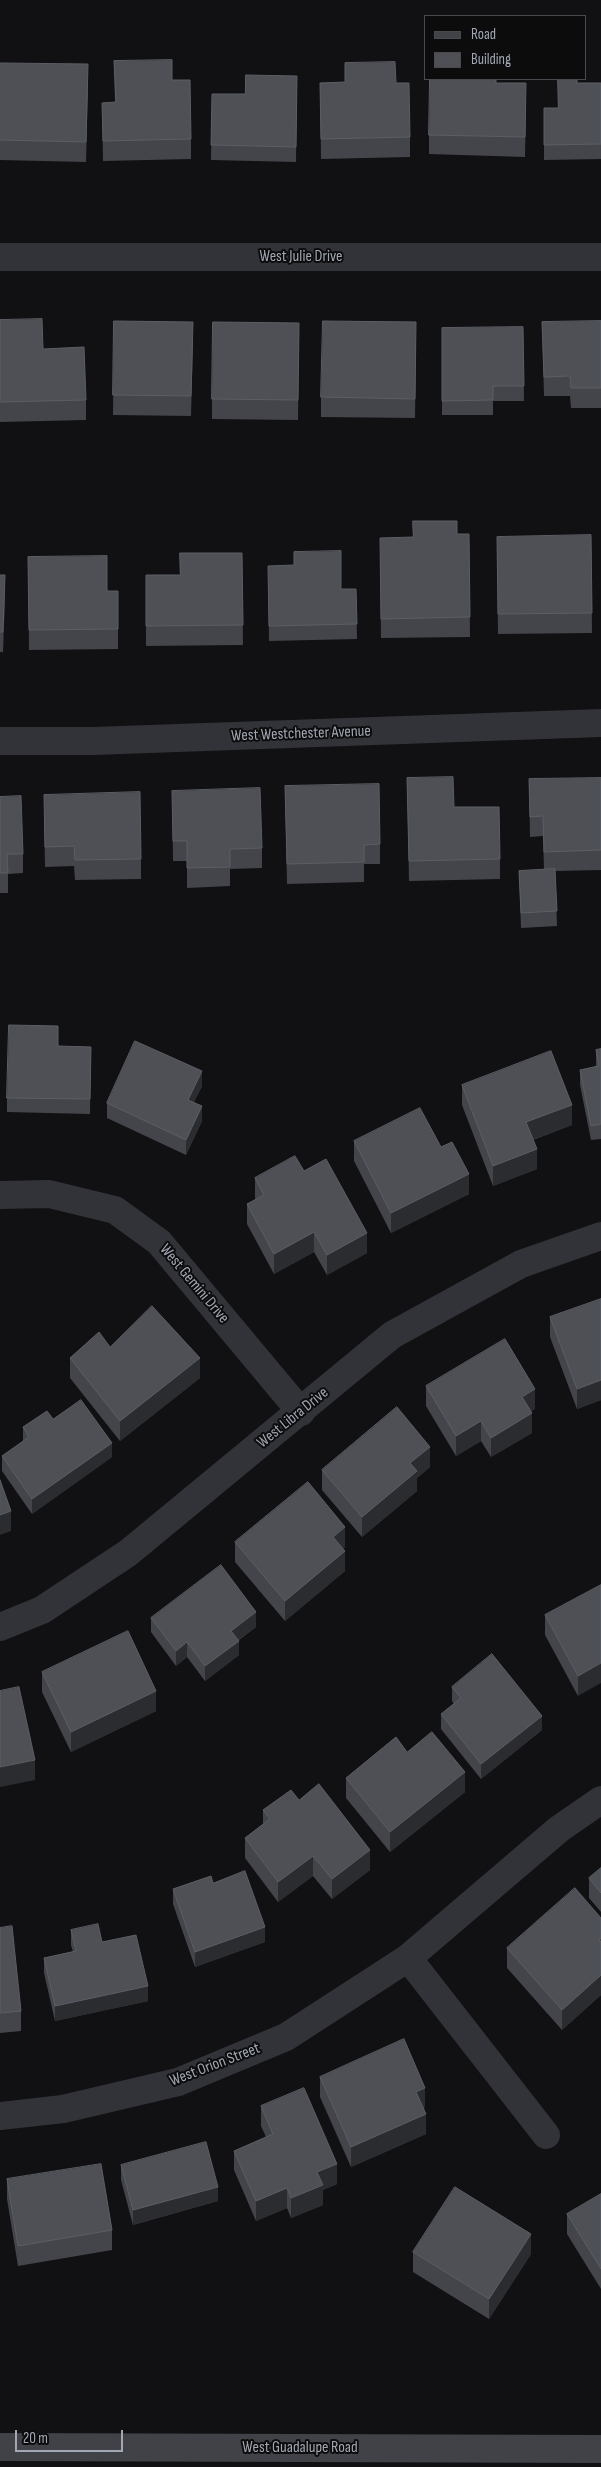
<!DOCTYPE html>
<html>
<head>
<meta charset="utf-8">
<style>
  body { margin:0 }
  #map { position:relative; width:601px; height:2467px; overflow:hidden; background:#111113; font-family:"Sofia Sans Condensed",sans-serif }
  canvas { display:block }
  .legend { position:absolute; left:424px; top:15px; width:162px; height:65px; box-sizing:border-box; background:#0c0c0d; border:1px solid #484a50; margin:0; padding:6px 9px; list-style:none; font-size:15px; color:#a1a8b4 }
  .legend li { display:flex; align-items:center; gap:10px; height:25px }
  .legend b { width:25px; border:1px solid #484a50 }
  .scale { position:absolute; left:15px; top:2430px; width:108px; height:22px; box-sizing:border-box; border:2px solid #a1a8b4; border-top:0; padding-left:6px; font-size:15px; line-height:18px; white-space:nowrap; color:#a1a8b4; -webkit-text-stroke:4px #0c0c0d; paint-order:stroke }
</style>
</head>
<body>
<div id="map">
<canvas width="601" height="2467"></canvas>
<ul class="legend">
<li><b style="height:6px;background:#404248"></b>Road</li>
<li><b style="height:14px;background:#4e5056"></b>Building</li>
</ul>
<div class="scale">20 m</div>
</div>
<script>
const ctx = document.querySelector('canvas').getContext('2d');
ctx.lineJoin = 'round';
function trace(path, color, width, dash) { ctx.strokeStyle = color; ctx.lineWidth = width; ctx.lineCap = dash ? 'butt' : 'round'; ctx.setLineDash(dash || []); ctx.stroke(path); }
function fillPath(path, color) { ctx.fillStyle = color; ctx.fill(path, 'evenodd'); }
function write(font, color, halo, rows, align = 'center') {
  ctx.font = font + ' "Sofia Sans Condensed",sans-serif'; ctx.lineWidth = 4; ctx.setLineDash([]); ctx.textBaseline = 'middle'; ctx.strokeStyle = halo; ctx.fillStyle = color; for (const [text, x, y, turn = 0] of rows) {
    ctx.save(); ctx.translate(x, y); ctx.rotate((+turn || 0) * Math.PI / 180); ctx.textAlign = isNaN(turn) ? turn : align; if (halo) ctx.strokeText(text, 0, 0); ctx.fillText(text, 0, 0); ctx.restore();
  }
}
const minor = new Path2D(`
  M 0,257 L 601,257
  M 0,741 L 93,741 L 601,723
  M 0,1195 L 49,1194 L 115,1210 L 159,1242 L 301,1412
  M 0,1627 L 42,1610 L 128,1553 L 392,1335 L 521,1264 L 601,1236
  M 408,1958 L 546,2135
  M 0,2116 L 63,2109 L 178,2082 L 286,2037 L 408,1958 L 559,1829 L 601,1800`);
const secondary = new Path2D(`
  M 0,2447 L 601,2449`);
const wall = new Path2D(`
  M 114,61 L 172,80 L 191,139 L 191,159 L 103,161 L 102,103 L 115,102 Z
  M 0,63 L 88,84 L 86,162 L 0,160 Z
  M 345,63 L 410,137 L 410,157 L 321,159 L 320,83 L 345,82 Z
  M 297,76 L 296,162 L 211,160 L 212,94 L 245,94 Z
  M 497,83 L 526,103 L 525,157 L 429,154 L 429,135 Z
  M 577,83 L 601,83 L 601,159 L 544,160 L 544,108 L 558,108 Z
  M 0,320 L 43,349 L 86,400 L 86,420 L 0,422 Z
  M 114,321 L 193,342 L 191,416 L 113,415 Z
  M 601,321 L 601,408 L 571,408 L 570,396 L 544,396 L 542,322 Z
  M 299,323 L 298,420 L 212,419 L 212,399 Z
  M 523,327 L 524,401 L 493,401 L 493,415 L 442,415 L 442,328 Z
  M 416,342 L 415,418 L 321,417 L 321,397 Z
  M 457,534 L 469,534 L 470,637 L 381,638 L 380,558 L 413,537 Z
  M 591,535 L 592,633 L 498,634 L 497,537 Z
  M 242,553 L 243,645 L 146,646 L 146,575 L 180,575 Z
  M 28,557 L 107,591 L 118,591 L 118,649 L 29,650 Z
  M 268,566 L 341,589 L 356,589 L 357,639 L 269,641 Z
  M 0,575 L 5,595 L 3,652 L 0,652 Z
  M 407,778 L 454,807 L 500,859 L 500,879 L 409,881 Z
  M 601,778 L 601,870 L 555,871 L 557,926 L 521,928 L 519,871 L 544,869 L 543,836 L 530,837 L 529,779 Z
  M 285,786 L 380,844 L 380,864 L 364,864 L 364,882 L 287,884 Z
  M 172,791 L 262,848 L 262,868 L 230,869 L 230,886 L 187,888 L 187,861 L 173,861 Z
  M 0,797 L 23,854 L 23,873 L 8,874 L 8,893 L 0,893 Z
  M 44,815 L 141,859 L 141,879 L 75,880 L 74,866 L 45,867 Z
  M 58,1046 L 91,1047 L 90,1114 L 7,1112 L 7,1098 Z
  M 601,1049 L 601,1139 L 591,1140 L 580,1085 L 580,1070 L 596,1066 L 596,1050 Z
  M 462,1085 L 572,1125 L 533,1140 L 537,1169 L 493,1186 L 462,1105 Z
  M 202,1086 L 194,1102 L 202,1121 L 186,1155 L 107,1118 L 107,1103 Z
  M 354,1141 L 441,1147 L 469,1194 L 391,1233 L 354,1161 Z
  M 304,1171 L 367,1253 L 327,1275 L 314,1252 L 274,1274 L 247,1224 L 247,1204 L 256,1200 L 255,1198 L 255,1178 Z
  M 601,1299 L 601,1400 L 577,1409 L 550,1337 L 550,1317 Z
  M 110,1347 L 200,1378 L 120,1441 L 70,1378 L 70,1358 Z
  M 426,1386 L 535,1409 L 530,1411 L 532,1433 L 491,1457 L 481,1441 L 456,1456 L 426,1406 Z
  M 23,1427 L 112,1457 L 32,1514 L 2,1471 L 2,1456 L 23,1441 Z
  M 430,1467 L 417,1478 L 417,1491 L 362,1537 L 322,1490 L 322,1470 Z
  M 235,1542 L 345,1547 L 342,1549 L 345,1571 L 285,1621 L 235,1562 Z
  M 601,1585 L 578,1696 L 545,1635 L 545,1615 Z
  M 151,1618 L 256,1627 L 239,1640 L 239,1655 L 205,1681 L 187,1657 L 176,1666 L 151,1632 Z
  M 42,1672 L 156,1711 L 71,1752 L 42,1692 Z
  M 452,1687 L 542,1730 L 481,1779 L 441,1729 L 441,1714 L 454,1704 L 452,1701 Z
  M 407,1752 L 465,1792 L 390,1852 L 346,1798 L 346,1778 Z
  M 299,1800 L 370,1870 L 332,1899 L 313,1876 L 278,1902 L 245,1858 L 245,1838 L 263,1824 L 263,1810 Z
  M 601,1868 L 601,1912 L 589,1898 L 589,1878 Z
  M 213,1883 L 265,1942 L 195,1967 L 173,1904 L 173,1889 Z
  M 601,1918 L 601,1995 L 562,2030 L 507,1968 L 507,1948 Z
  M 0,1928 L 21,2011 L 21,2031 L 0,2033 Z
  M 71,1930 L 102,1942 L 148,2001 L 55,2021 L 44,1973 L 44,1958 L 73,1952 L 71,1945 Z
  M 320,2077 L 425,2107 L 423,2108 L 426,2134 L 351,2167 L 320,2097 Z
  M 261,2106 L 337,2184 L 323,2190 L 323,2205 L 291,2218 L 287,2208 L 256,2221 L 234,2170 L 234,2151 L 266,2137 L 261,2126 Z
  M 121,2165 L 218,2201 L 133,2225 L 121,2180 Z
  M 7,2179 L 112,2230 L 112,2250 L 18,2266 L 7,2199 Z
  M 601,2194 L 601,2289 L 567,2234 L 567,2214 Z
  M 413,2252 L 531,2254 L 489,2319 L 413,2272 Z`);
const shadedWall = new Path2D(`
  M 5,575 L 5,595 L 3,652 L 3,632 Z
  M 202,1071 L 202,1086 L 188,1114 L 188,1100 Z
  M 572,1105 L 572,1125 L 526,1142 L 526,1122 Z
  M 202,1106 L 202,1121 L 186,1155 L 186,1140 Z
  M 537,1149 L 537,1169 L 493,1186 L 493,1166 Z
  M 469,1174 L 469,1194 L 391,1233 L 391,1213 Z
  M 314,1232 L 314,1252 L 274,1274 L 274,1254 Z
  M 367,1233 L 367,1253 L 327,1275 L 327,1255 Z
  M 200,1358 L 200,1378 L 120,1441 L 120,1421 Z
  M 601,1380 L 601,1400 L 577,1409 L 577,1389 Z
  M 535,1389 L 535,1409 L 522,1416 L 522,1397 Z
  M 532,1413 L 532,1433 L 491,1457 L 491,1438 Z
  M 481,1421 L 481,1441 L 456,1456 L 456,1436 Z
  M 112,1443 L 112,1457 L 32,1514 L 32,1499 Z
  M 430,1447 L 430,1467 L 417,1478 L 417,1491 L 362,1537 L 362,1517 L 410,1463 Z
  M 11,1511 L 11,1531 L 0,1535 L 0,1515 Z
  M 345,1527 L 345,1547 L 333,1557 L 333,1537 Z
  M 345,1551 L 345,1571 L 285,1621 L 285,1601 Z
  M 256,1612 L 256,1627 L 231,1645 L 231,1631 Z
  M 239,1641 L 239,1655 L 205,1681 L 205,1666 Z
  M 187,1642 L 187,1657 L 176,1666 L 176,1651 Z
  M 601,1663 L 601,1683 L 578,1696 L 578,1676 Z
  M 156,1691 L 156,1711 L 71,1752 L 71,1732 Z
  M 542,1716 L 542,1730 L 481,1779 L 481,1764 Z
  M 35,1760 L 35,1780 L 0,1787 L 0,1767 Z
  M 465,1772 L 465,1792 L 390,1852 L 390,1832 Z
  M 370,1850 L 370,1870 L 332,1899 L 332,1879 Z
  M 313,1856 L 313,1876 L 278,1902 L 278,1882 Z
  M 265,1927 L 265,1942 L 195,1967 L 195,1952 Z
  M 601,1975 L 601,1995 L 562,2030 L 562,2010 Z
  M 148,1986 L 148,2001 L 55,2021 L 55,2006 Z
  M 425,2088 L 425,2107 L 416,2112 L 416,2092 Z
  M 426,2114 L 426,2134 L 351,2167 L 351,2147 Z
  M 337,2164 L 337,2184 L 323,2190 L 323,2205 L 291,2218 L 291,2198 L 317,2172 Z
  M 218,2187 L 218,2201 L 133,2225 L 133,2210 Z
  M 287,2188 L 287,2208 L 256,2221 L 256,2201 Z
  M 531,2234 L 531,2254 L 489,2319 L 489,2299 Z`);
const building = new Path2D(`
  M 172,60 L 172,80 L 190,80 L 191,139 L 103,141 L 102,103 L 116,102 L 114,61 Z
  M 395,62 L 396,83 L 409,83 L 410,137 L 321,139 L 320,83 L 345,82 L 345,63 Z
  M 0,63 L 88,64 L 86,142 L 0,140 Z
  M 246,75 L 297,76 L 296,147 L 211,145 L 212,94 L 245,94 Z
  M 430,79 L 496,79 L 496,83 L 526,83 L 525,137 L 429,135 Z
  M 558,79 L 577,79 L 577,83 L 601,83 L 601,144 L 544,145 L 544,108 L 558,108 Z
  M 42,319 L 43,349 L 84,347 L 86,400 L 0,402 L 0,320 Z
  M 114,321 L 193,322 L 191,396 L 113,395 Z
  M 323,321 L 416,322 L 415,399 L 321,397 Z
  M 601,321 L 601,388 L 571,388 L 570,376 L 544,377 L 542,322 Z
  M 213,322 L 299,323 L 298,400 L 212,399 Z
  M 523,327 L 524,386 L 493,386 L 493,400 L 442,401 L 442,328 Z
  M 413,521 L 457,521 L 457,534 L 469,534 L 470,617 L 381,619 L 380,538 L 413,537 Z
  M 591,535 L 592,613 L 498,614 L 497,537 Z
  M 341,551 L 341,589 L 356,589 L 357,624 L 269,626 L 268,566 L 294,565 L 294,552 Z
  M 180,553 L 242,553 L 243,625 L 146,626 L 146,575 L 180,575 Z
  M 107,556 L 107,591 L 118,591 L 118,629 L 29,630 L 28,557 Z
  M 0,575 L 5,575 L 3,632 L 0,632 Z
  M 453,777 L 454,807 L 499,807 L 500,859 L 409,861 L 407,778 Z
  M 601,778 L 601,850 L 544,852 L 543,816 L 530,817 L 529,779 Z
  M 379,784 L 380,844 L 364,845 L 364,862 L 287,864 L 285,786 Z
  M 260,788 L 262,848 L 230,849 L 230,867 L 187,868 L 187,841 L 173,841 L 172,791 Z
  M 140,792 L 141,859 L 75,860 L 74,846 L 45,847 L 44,795 Z
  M 21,796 L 23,854 L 7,854 L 8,873 L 0,873 L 0,797 Z
  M 555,869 L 557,911 L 521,913 L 519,871 Z
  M 9,1025 L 58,1026 L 58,1046 L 91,1047 L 90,1099 L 7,1098 Z
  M 135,1041 L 202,1071 L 188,1100 L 202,1106 L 186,1140 L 107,1103 Z
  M 601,1049 L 601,1124 L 591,1126 L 580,1070 L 599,1066 L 596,1050 Z
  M 551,1051 L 572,1105 L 526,1122 L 537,1149 L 493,1166 L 462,1085 Z
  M 420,1108 L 441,1147 L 452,1142 L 469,1174 L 391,1213 L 354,1141 Z
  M 295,1156 L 304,1171 L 326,1159 L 367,1233 L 327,1255 L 314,1232 L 274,1254 L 247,1204 L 264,1195 L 255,1178 Z
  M 601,1299 L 601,1380 L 577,1389 L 550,1317 Z
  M 152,1306 L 200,1358 L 120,1421 L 70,1358 L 99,1332 L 110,1347 Z
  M 505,1339 L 535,1389 L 522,1397 L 532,1413 L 491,1438 L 481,1421 L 456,1436 L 426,1386 Z
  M 81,1400 L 112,1443 L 32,1499 L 2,1456 L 29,1437 L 23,1427 L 47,1411 L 53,1419 Z
  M 397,1407 L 430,1447 L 410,1463 L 417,1471 L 362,1517 L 322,1470 Z
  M 0,1480 L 11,1511 L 0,1515 Z
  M 308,1482 L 345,1527 L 333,1537 L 345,1551 L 285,1601 L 235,1542 Z
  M 221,1565 L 256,1612 L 231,1631 L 239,1641 L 205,1666 L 187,1642 L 176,1651 L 151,1618 Z
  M 601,1585 L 601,1663 L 578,1676 L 545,1615 Z
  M 128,1631 L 156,1691 L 71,1732 L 42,1672 Z
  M 492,1654 L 542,1716 L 481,1764 L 441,1714 L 461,1698 L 452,1687 Z
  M 19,1687 L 35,1760 L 0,1767 L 0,1691 Z
  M 432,1732 L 465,1772 L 390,1832 L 346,1778 L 396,1737 L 407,1752 Z
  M 319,1784 L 370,1850 L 332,1879 L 313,1856 L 278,1882 L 245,1838 L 270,1819 L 263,1810 L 291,1790 L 299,1800 Z
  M 601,1868 L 601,1893 L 589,1878 Z
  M 245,1871 L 265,1927 L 195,1952 L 173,1889 L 211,1876 L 213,1883 Z
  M 575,1888 L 601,1918 L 601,1938 L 599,1940 L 601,1942 L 601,1975 L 562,2010 L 507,1948 Z
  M 98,1924 L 102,1942 L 136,1935 L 148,1986 L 55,2006 L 44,1958 L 76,1951 L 71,1930 Z
  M 12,1926 L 21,2011 L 0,2013 L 0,1928 Z
  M 404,2039 L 425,2088 L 416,2092 L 426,2114 L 351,2147 L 320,2077 Z
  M 304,2088 L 337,2164 L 317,2172 L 323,2185 L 291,2198 L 287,2188 L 256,2201 L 234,2151 L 273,2134 L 261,2106 Z
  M 206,2142 L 218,2187 L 133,2210 L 121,2165 Z
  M 101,2164 L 112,2230 L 18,2246 L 7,2179 Z
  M 455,2187 L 531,2234 L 489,2299 L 413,2252 Z
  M 601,2194 L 601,2269 L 567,2214 Z`);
const streetNames = [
  ["West Julie Drive",301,257],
  ["West Westchester Avenue",301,734,-2],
  ["West Gemini Drive",194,1284,50],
  ["West Libra Drive",293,1418,-39],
  ["West Orion Street",215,2065,-21],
  ["West Guadalupe Road",300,2448]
];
trace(minor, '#323338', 28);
trace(secondary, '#404248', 28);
fillPath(wall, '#44454b');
fillPath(shadedWall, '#2b2c30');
fillPath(building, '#4e5056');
trace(building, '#5b5e65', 1);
write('16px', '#a1a8b4', '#0c0c0d', streetNames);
</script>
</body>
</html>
